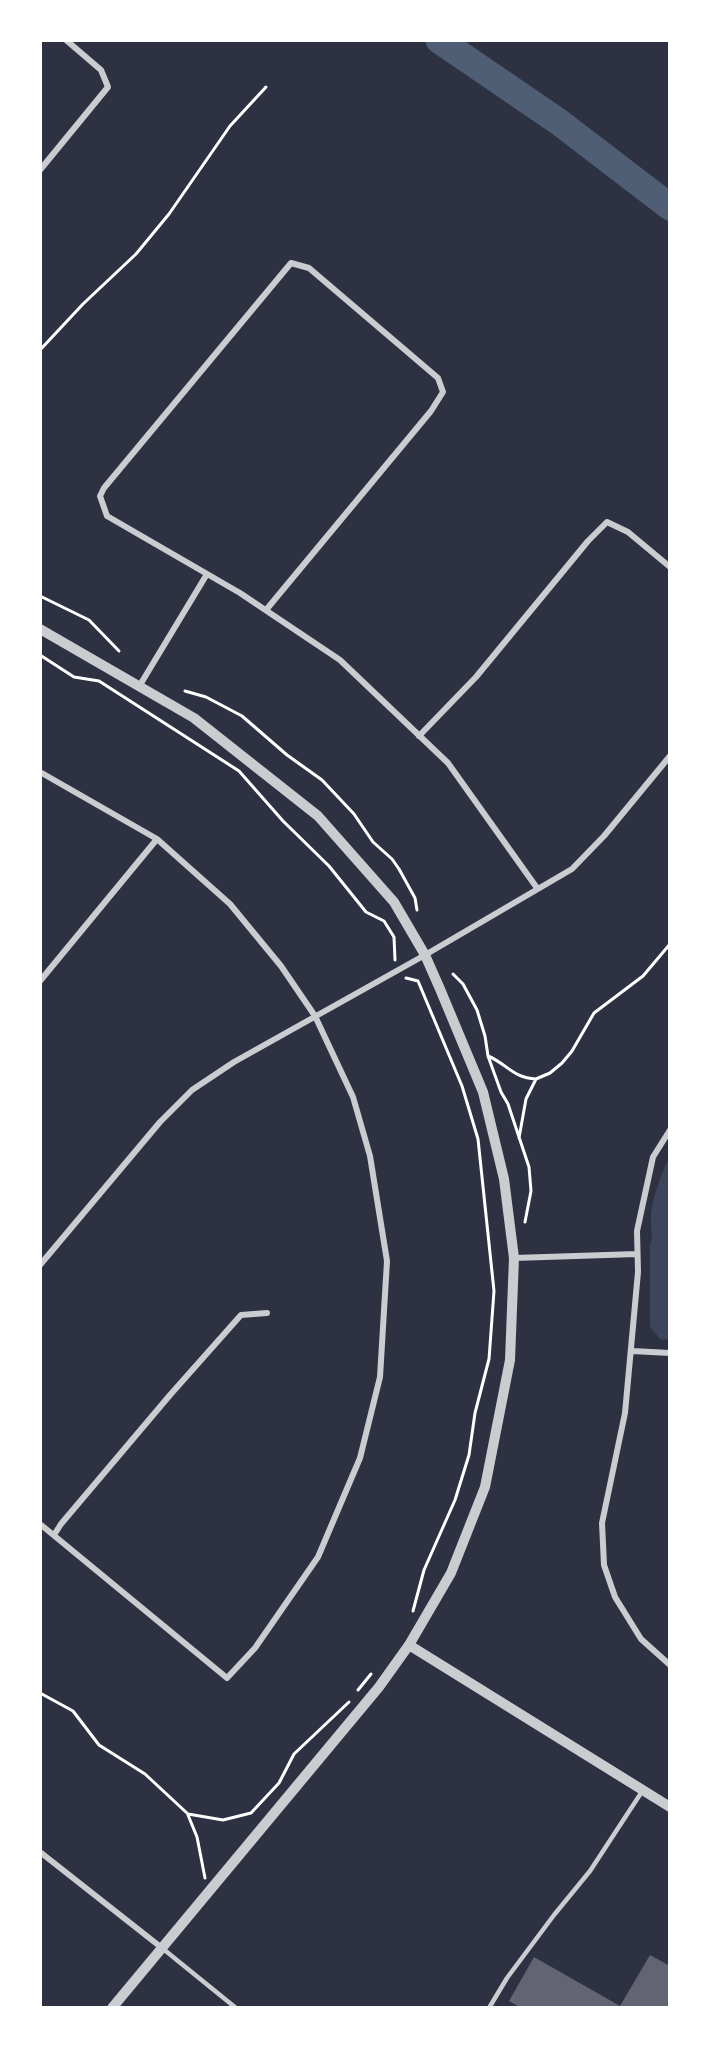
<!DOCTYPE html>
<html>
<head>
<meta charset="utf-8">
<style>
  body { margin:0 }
  #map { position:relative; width:710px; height:2048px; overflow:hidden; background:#2d3142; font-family:Spectral,serif }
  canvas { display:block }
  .frame { position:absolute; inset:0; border:42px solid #fff; pointer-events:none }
</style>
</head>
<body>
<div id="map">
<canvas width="710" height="2048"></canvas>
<div class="frame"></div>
</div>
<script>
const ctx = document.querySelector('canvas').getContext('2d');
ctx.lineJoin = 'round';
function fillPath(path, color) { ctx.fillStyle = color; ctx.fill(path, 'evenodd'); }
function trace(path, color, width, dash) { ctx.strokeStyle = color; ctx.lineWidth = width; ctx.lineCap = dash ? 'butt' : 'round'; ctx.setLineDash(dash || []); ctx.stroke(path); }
const green = new Path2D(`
  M 669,1158 L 670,1339 L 661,1340 L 650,1327 L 650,1245 C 653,1236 651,1230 651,1221 C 650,1204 661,1174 669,1158 Z`);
const river = new Path2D(`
  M 439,40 L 559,122 L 670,207`);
const building = new Path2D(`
  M 650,1955 L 670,1966 L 670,2008 L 521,2008 L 509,2001 L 534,1957 L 620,2006 Z`);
const path = new Path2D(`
  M 40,350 L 83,304 L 136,254 L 169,214 L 230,126 L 266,87
  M 40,596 L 89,620 L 119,651
  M 40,655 L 74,677 L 99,681 L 239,771 L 283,821 L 329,866 L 366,912 L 384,921 L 394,937 L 395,960
  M 185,691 L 206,697 L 242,716 L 287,755 L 322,780 L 354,814 L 373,842 L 392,859 L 399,869 L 415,898 L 417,910
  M 453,974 L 463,984 L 477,1010 L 485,1036 L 488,1056 L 501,1092 L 508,1104 L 529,1167 L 531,1191 L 525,1222
  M 406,978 L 418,981 L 462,1086 L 478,1139 L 494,1291 L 489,1359 L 475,1413 L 469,1455 L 455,1500 L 424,1570 L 413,1611
  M 488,1056 C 507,1064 513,1078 536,1079 L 526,1099 L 519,1138
  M 536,1079 L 550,1073 L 562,1063 L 572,1051 L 594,1013 L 643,976 L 670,944
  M 358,1690 L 371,1674
  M 40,1693 L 73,1711 L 99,1745 L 145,1774 L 188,1814 L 223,1820 L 251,1813 L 279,1783 L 294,1754 L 349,1702
  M 188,1815 L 197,1837 L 205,1878`);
const service = new Path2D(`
  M 162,1948 L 236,2008
  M 489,2008 L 507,1978 L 554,1915 L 590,1871 L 643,1790`);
const minor = new Path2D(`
  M 40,170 L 108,87 L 101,70 L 66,40
  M 266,610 L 431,411 L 443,392 L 438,378 L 309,268 L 291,263 L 104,488 L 100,496 L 107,516 L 240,593 L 340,660 L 448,763 L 537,888
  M 140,685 L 207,574
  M 419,736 L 476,677 L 588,541 L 607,522 L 628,532 L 670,567
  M 40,772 L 157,839 L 230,904 L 281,966 L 315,1016 L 353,1097 L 370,1156 L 387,1261 L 380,1377 L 360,1458 L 318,1557 L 255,1648 L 227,1678 L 40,1524
  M 40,981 L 157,839
  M 670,1130 L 653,1157 L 637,1231 L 638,1272 L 625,1413 L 602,1523 L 604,1565 L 615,1597 L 641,1639 L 670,1665
  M 514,1258 L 637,1254
  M 40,1265 L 160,1122 L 192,1090 L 234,1062 L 425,955 L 572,869 L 604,836 L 670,756
  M 632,1351 L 670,1353
  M 54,1535 L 61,1524 L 170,1395 L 241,1315 L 267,1313
  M 40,1852 L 162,1948`);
const tertiary = new Path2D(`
  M 40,629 L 194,718 L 318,816 L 394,902 L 425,955 L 440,989 L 483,1092 L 504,1179 L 514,1258 L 510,1360 L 485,1487 L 451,1573 L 409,1645 L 379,1687 L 112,2008
  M 409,1645 L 670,1807`);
fillPath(green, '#3c4559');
trace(river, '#4f5d75', 27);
fillPath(building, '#626471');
trace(path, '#fff', 3);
trace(service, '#caccd0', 4.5);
trace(minor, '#caccd0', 6);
trace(tertiary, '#caccd0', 10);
</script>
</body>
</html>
